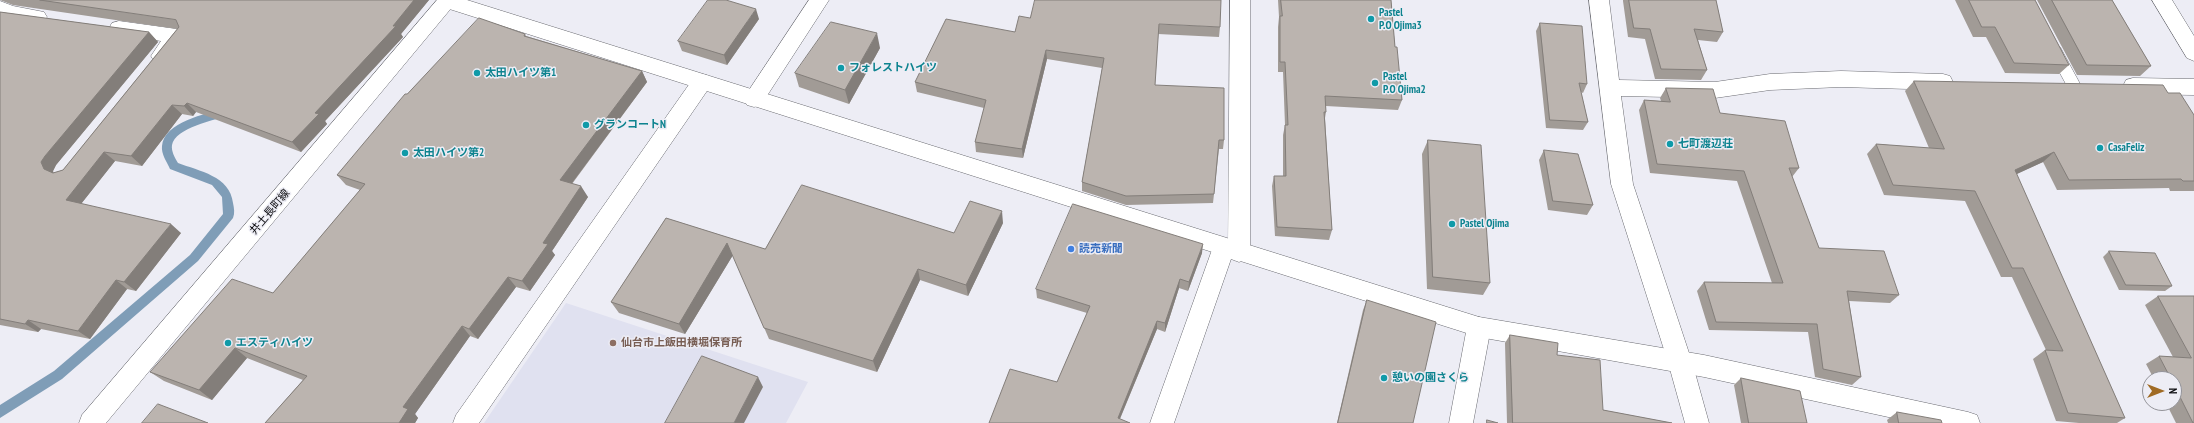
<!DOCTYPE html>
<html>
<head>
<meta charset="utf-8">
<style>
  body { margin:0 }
  #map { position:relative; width:2194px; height:423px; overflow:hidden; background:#ededf5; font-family:"PT Sans Narrow",sans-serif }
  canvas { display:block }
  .north { position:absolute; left:2142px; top:371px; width:40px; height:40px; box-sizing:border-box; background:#ededf5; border:1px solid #939399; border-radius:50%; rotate:90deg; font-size:11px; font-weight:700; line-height:16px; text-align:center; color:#0b0b0e }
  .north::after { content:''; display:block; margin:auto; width:14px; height:18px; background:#a06b24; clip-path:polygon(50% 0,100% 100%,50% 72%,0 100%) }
</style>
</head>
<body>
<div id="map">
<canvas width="2194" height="423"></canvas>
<div class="north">N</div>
</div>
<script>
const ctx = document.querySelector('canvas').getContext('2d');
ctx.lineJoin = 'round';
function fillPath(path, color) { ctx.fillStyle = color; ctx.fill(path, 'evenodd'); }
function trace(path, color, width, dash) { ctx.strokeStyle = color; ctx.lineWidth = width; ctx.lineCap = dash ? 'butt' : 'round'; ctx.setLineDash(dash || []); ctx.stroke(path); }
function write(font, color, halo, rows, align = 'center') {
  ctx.font = font + ' "PT Sans Narrow","Noto Sans JP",sans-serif'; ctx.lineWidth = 3; ctx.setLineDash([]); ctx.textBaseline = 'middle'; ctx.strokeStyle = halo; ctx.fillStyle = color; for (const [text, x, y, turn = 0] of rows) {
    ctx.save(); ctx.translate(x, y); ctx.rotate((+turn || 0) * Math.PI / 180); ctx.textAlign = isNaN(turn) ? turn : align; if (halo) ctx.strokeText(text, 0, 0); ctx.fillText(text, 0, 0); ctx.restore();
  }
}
const built = new Path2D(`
  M 566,303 L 808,382 L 786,423 L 484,423 Z`);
const stream = new Path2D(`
  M 225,108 L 230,112 L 229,115 C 215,120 175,128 172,145 C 171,151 175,158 178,163 C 199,171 230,176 233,203 C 234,208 235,213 233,218 L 198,261 L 62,379 L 0,418 L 0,405 L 54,371 L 190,255 L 223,214 L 222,197 L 212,185 L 170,169 C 167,162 161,154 162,146 C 164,122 206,114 225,108 Z`);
const service = new Path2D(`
  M 2055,46 L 2060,47 L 2078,80 L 2080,84 L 2078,88 L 2073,89 L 2068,88 L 2048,51 L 2050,47 Z`);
const minor = new Path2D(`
  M 809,0 L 829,0 L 761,105 L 754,107 L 747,105 L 744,99 L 747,93 Z
  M 1230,0 L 1250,0 L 1250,252 L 1247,259 L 1239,262 L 1231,259 L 1174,423 L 1150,423 L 1213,247 L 1216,240 L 1224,238 L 1228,239 Z
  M 1589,0 L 1609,0 L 1619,80 L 1715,82 L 1770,74 L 1841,71 L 1943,74 L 1950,76 L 1953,82 L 1950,88 L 1943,90 L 1841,87 L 1770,90 L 1715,98 L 1621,96 L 1633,184 L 1692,362 L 1709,423 L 1685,423 L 1668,362 L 1611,184 Z
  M 0,1 L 13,6 L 44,12 L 47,17 L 44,22 L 37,24 L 2,18 L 0,17 Z
  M 119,21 L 177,29 L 184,31 L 187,36 C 180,49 170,66 154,61 L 151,56 L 161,41 L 112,33 L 109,28 L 112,23 Z
  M 702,74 L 709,76 L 712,82 L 709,88 L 479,423 L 453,423 L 456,415 L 695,76 Z
  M 2133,78 L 2194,79 L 2194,95 L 2133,94 L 2126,92 L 2123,86 L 2126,80 Z
  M 1479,317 L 1487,320 L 1491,327 L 1473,423 L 1449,423 L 1467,327 L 1471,320 Z`);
const tertiary = new Path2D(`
  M 438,0 L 467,0 L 1479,317 L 1704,355 L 1968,412 L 1977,415 L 1980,423 L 1916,423 L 1704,377 L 1479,337 L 440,6 Z
  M 2152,0 L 2172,0 L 2194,36 L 2194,61 L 2187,58 Z`);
const primary = new Path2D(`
  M 437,0 L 458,0 L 106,423 L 79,423 L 82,415 Z`);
const wall = new Path2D(`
  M 0,0 L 429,0 L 401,34 L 403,37 L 325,121 L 327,124 L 301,152 L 196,112 L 193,116 L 182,114 L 142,166 L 115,161 L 81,204 L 181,233 L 136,291 L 127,289 L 90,339 L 41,329 L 38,332 L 0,325 L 0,12 L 149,32 L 158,42 L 56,165 L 53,171 L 53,173 L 63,170 L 177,29 L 13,5 Z
  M 1278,0 L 1391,0 L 1395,47 L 1402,100 L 1398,110 L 1326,106 L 1326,112 L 1325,118 L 1332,230 L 1329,240 L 1275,236 L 1272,186 L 1274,176 L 1283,176 L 1283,135 L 1285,125 L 1283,72 L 1278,72 L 1278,27 L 1279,17 Z
  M 1623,0 L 1716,0 L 1723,32 L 1717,42 L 1698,40 L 1707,70 L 1701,80 L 1655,79 L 1645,39 L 1628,37 L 1623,1 Z
  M 1955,0 L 2035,0 L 2069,65 L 2059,74 L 2005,73 L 1986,37 L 1973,37 Z
  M 2037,0 L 2112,0 L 2151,66 L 2140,76 L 2077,75 Z
  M 1030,18 L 1220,27 L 1219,37 L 1158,34 L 1155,85 L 1224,140 L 1223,149 L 1219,149 L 1213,203 L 1126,205 L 1082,191 L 1082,182 L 1102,68 L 1047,59 L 1023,158 L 976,152 L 975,142 L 984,108 L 917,92 L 915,82 L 1015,32 Z
  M 759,19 L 727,65 L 682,51 L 678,41 Z
  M 1540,23 L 1587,84 L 1583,93 L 1581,92 L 1588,122 L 1583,130 L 1546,128 L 1536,31 Z
  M 525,34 L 526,36 L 642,71 L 647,82 L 572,184 L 588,197 L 552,251 L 555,255 L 530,291 L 516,287 L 478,339 L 470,336 L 415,414 L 418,418 L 415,423 L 265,423 L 303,380 L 247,358 L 212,400 L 164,381 L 150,372 L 273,293 L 360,190 L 346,185 L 337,175 L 407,94 Z
  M 880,48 L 849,104 L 799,87 L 795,73 Z
  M 1914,81 L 2168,93 L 2194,115 L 2194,191 L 2170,191 L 2169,188 L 2057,190 L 2043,162 L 2016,174 L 2125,418 L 2117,423 L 2079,423 L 2056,421 L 2033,359 L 2045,350 L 2046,350 L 2012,277 L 2001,277 L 1965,201 L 1884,195 L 1867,154 L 1876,144 L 1929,148 L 1905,91 Z
  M 1666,88 L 1720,113 L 1799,168 L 1792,177 L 1819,248 L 1899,295 L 1890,303 L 1849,301 L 1861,377 L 1852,385 L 1815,377 L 1808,332 L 1709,330 L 1697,291 L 1704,282 L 1772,283 L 1737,181 L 1650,173 L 1639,110 L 1644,100 L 1661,101 L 1660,98 Z
  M 1428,140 L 1490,283 L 1483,295 L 1427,289 L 1422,154 Z
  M 1544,150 L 1593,205 L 1587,215 L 1548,210 L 1539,160 Z
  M 666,218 L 765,249 L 954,233 L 1003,223 L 968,296 L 920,280 L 877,372 L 769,339 L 733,255 L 685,334 L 619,313 L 611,302 Z
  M 2109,251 L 2172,286 L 2165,291 L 2119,290 L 2103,257 Z
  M 1202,253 L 1188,291 L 1179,288 L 1165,332 L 1157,329 L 1120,419 L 989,423 L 1057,382 L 1087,313 L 1037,298 L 1036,289 Z
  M 2158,296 L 2194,296 L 2194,423 L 2176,423 L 2166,403 L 2174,403 L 2174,379 L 2154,379 L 2146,364 L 2159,356 L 2173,357 L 2145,305 Z
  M 1367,300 L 1413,423 L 1337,423 L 1363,310 Z
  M 1510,335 L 1557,355 L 1603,410 L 1672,423 L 1507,423 L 1505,343 Z
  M 1741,378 L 1807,423 L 1741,423 L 1734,385 Z
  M 1897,412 L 1942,423 L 1888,423 L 1887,420 Z`);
const shadedWall = new Path2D(`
  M 414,0 L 429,0 L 401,34 L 403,37 L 325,121 L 327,124 L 301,152 L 292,142 L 315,113 L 393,26 Z
  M 756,9 L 759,19 L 727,65 L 724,55 Z
  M 149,32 L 158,42 L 56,165 L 53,171 L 56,179 L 44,169 L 41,162 L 45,156 Z
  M 877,33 L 880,48 L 849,104 L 845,90 Z
  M 1046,50 L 1047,59 L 1023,158 L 1022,149 Z
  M 642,71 L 647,82 L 566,191 L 560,180 Z
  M 187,103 L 196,112 L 193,116 L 184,106 Z
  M 172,105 L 182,114 L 142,166 L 131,156 Z
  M 104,152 L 115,161 L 77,209 L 66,200 Z
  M 2054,152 L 2043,162 L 2004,180 L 2015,170 Z
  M 581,186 L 588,197 L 552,251 L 555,255 L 530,291 L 522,281 L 543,243 Z
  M 1002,211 L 1003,223 L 968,296 L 966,285 Z
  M 171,224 L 181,233 L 136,291 L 124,282 Z
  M 727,243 L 733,255 L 685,334 L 679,324 Z
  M 1203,244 L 1202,253 L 1188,291 L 1189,282 Z
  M 918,269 L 920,280 L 877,372 L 873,361 Z
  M 508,277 L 516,287 L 478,339 L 469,329 Z
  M 1180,279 L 1179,288 L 1165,332 L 1165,323 Z
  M 116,280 L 127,289 L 90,339 L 78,331 Z
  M 28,320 L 41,329 L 38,332 L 25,324 Z
  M 1157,321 L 1157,329 L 1118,423 L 1118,418 Z
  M 462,326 L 470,336 L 415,414 L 418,418 L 415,423 L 399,423 L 403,407 Z
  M 235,348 L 247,358 L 212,400 L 199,390 Z
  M 758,377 L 763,387 L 744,423 L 734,423 Z`);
const building = new Path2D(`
  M 40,0 L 414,0 L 393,26 L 396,26 L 315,113 L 319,114 L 292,142 L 187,103 L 184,106 L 172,105 L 131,156 L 104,152 L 66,200 L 171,224 L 124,282 L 116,280 L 78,331 L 28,320 L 25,324 L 0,319 L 0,12 L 149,32 L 45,156 L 41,162 L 44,169 L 53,173 L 63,170 L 179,27 L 176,20 Z
  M 708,0 L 726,0 L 756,9 L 724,55 L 678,41 Z
  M 1035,0 L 1221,0 L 1220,27 L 1159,24 L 1155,85 L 1224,88 L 1224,140 L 1219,140 L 1214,194 L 1126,196 L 1082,182 L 1104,58 L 1046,50 L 1022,149 L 975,142 L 986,100 L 915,82 L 946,19 L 1015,32 L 1019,16 L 1030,18 Z
  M 1281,0 L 1391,0 L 1395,47 L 1397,47 L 1402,100 L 1325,96 L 1326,112 L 1324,112 L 1332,230 L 1277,227 L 1274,176 L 1286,176 L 1285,125 L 1288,125 L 1285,62 L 1280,62 L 1280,16 L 1282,16 Z
  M 1629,0 L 1716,0 L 1723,32 L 1694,29 L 1707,70 L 1661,69 L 1650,29 L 1634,28 Z
  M 1969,0 L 2035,0 L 2069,65 L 2014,63 L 1995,27 L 1982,27 Z
  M 2052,0 L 2112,0 L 2151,66 L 2087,65 Z
  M 479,18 L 525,34 L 524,36 L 642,71 L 560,180 L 581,186 L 543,243 L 548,244 L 522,281 L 508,277 L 469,329 L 462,326 L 403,407 L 408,409 L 399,423 L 265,423 L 307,376 L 235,348 L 199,390 L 150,372 L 232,279 L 273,293 L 365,184 L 337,175 L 405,94 L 407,94 Z
  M 831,22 L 877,33 L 845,90 L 795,73 Z
  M 1540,23 L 1582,26 L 1587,84 L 1579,83 L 1588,122 L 1550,120 Z
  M 1914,81 L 2163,85 L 2168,93 L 2180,93 L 2194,115 L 2194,181 L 2183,181 L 2181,179 L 2069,180 L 2054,152 L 2015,170 L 2125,418 L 2068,413 L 2045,350 L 2063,351 L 2023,268 L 2012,268 L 1975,191 L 1893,185 L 1876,144 L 1944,149 Z
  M 1666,88 L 1713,89 L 1720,113 L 1785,121 L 1799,168 L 1789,168 L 1819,248 L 1884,251 L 1899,295 L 1847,291 L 1861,377 L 1823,369 L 1817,324 L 1716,322 L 1704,282 L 1783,283 L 1744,171 L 1657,164 L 1644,100 L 1670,102 Z
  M 1428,140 L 1481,145 L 1490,283 L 1433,277 Z
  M 1544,150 L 1578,154 L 1593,205 L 1553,201 Z
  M 802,185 L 954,233 L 970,201 L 1002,211 L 966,285 L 918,269 L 873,361 L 764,328 L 727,243 L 679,324 L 611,302 L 666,218 L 765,249 Z
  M 1073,204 L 1203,244 L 1189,282 L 1180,279 L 1165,323 L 1157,321 L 1118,418 L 1130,423 L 989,423 L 1010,369 L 1057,382 L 1090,306 L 1036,289 Z
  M 2109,251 L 2155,253 L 2172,286 L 2126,285 Z
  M 2158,296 L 2194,296 L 2194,423 L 2193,423 L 2174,385 L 2174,379 L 2171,379 L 2159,356 L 2191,358 Z
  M 1367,300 L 1436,322 L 1413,423 L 1338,423 Z
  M 1510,335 L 1558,343 L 1557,355 L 1600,360 L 1603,410 L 1672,423 L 1513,423 Z
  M 702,356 L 758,377 L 734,423 L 665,423 Z
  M 1741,378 L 1800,391 L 1807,423 L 1749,423 Z
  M 158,404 L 208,423 L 142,423 Z
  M 1897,412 L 1941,420 L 1942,423 L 1899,423 Z
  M 1487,420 L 1498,423 L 1487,423 Z`);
const markers = [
  [1371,19,4,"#0f9aa8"],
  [841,68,4,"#0f9aa8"],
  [477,73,4,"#0f9aa8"],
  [1375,83,4,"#0f9aa8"],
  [586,125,4,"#0f9aa8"],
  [1670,144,4,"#0f9aa8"],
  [2100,148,4,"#0f9aa8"],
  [405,153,4,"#0f9aa8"],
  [1452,224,4,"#0f9aa8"],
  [1071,249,4,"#3f7fe0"],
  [228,343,4,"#0f9aa8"],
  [613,343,4,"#8d6e63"],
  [1384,378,4,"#0f9aa8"]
];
const cultureNames = [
  ["Pastel",1379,13],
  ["P.O Ojima3",1379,26],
  ["フォレストハイツ",849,68],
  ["太田ハイツ第1",485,73],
  ["Pastel",1383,77],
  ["P.O Ojima2",1383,90],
  ["グランコートN",594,125],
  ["七町渡辺荘",1678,144],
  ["CasaFeliz",2108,148],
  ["太田ハイツ第2",413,153],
  ["Pastel Ojima",1460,224],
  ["エスティハイツ",236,343],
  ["憩いの園さくら",1392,378]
];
const streetNames = [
  ["井土長町線",270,212,-50]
];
const shopNames = [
  ["読売新聞",1079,249]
];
const educationNames = [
  ["仙台市上飯田横堀保育所",621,343]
];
fillPath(built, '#e0e1f0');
fillPath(stream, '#7f9db7');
trace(service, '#6a6b71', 1);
trace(minor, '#6a6b71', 1);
trace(tertiary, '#6a6b71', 1);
trace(primary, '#6a6b71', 1);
fillPath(service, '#fff');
fillPath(minor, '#fff');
fillPath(tertiary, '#fff');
fillPath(primary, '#fff');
fillPath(wall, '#a19b96');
fillPath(shadedWall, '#837e7a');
fillPath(building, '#bbb4af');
trace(building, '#837e7a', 1);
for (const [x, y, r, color] of markers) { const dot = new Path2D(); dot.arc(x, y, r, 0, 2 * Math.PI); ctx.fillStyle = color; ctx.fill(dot); trace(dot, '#ededf5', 1.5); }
write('bold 11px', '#0d838f', '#ededf5', cultureNames, 'left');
write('11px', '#0b0b0e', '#ededf5', streetNames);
write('bold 11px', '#366cbe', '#ededf5', shopNames, 'left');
write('bold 11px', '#785e54', '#ededf5', educationNames, 'left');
</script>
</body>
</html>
